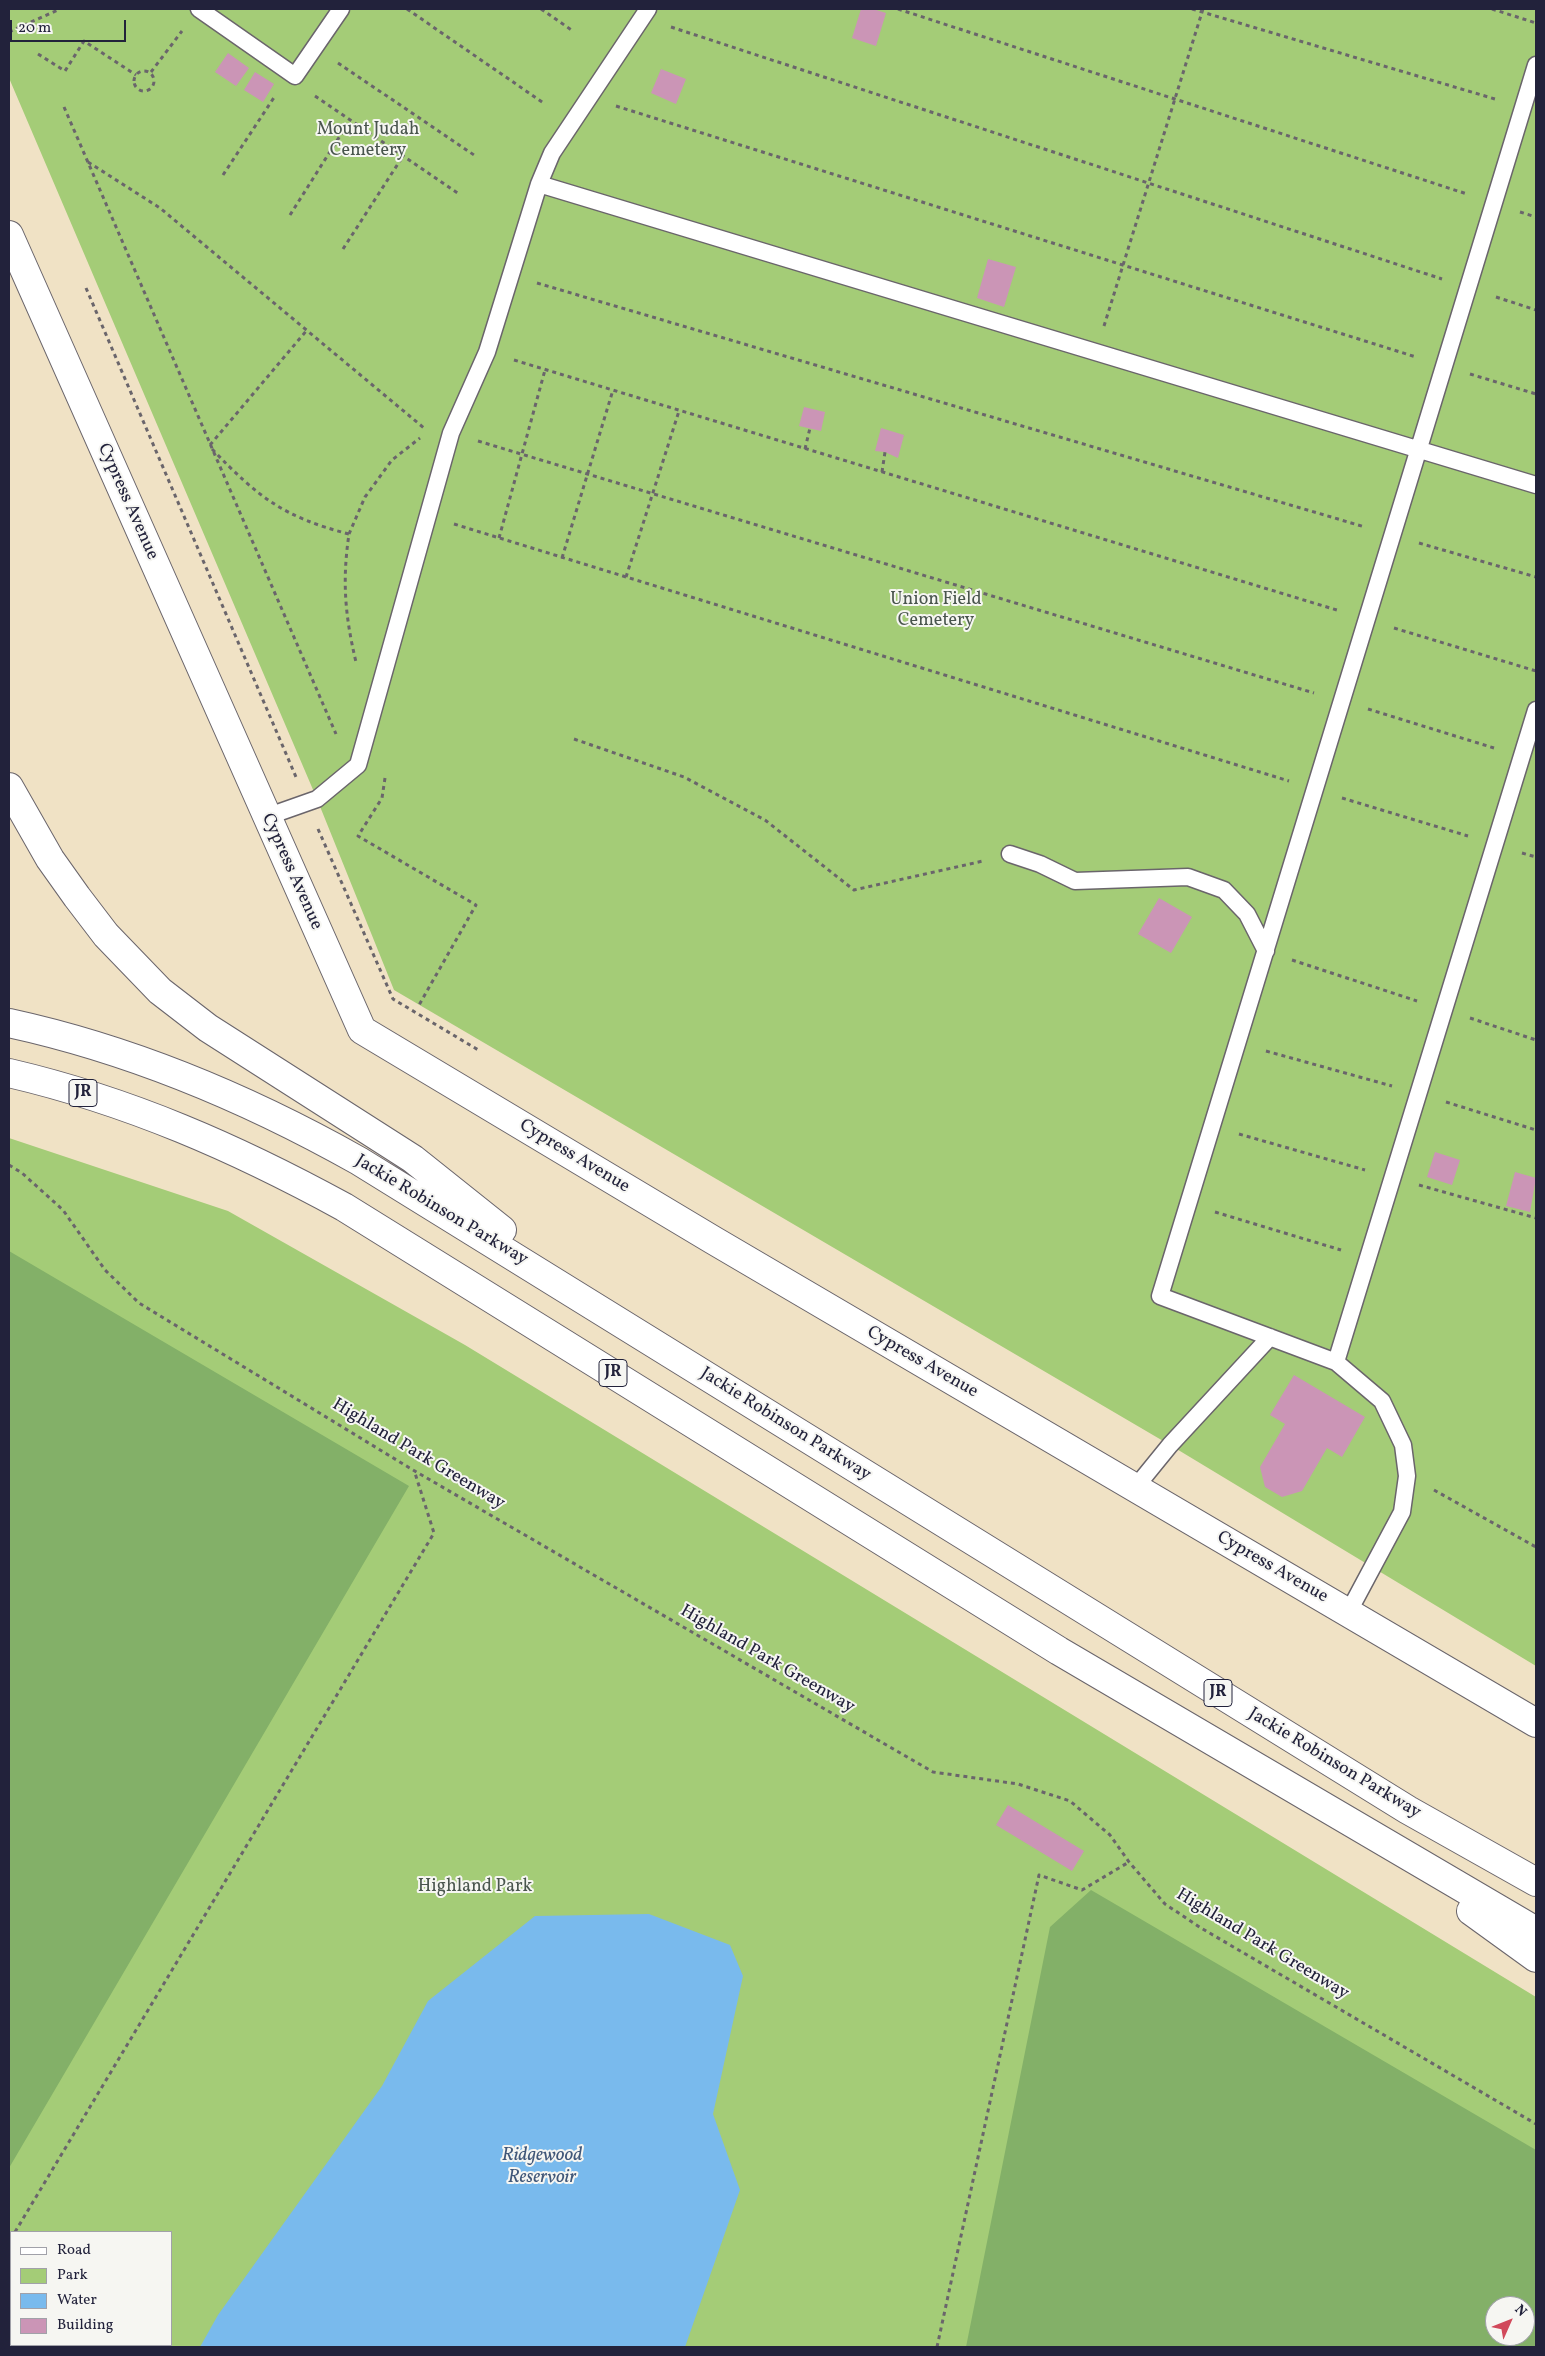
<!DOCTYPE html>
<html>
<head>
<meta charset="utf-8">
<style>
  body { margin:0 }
  #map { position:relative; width:1545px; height:2356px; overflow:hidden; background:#f0e2c5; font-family:Vollkorn,serif }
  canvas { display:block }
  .frame { position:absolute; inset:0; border:10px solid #22223b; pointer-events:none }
  .legend { position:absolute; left:10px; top:2231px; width:162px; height:115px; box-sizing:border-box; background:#f6f6f2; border:1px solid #a1a1a9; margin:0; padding:6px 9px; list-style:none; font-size:15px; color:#22223b }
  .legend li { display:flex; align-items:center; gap:10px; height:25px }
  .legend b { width:25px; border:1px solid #a1a1a9 }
  .north { position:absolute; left:1485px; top:2296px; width:50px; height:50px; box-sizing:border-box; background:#f6f6f2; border:1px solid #a1a1a9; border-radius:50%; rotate:46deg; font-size:14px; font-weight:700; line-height:20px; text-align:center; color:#22223b }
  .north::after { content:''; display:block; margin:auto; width:18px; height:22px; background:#d1495b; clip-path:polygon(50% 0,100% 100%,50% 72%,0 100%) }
  .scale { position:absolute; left:10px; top:20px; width:116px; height:22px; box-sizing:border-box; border:2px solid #22223b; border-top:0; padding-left:6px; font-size:15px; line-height:18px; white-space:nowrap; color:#22223b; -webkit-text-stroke:4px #f6f6f2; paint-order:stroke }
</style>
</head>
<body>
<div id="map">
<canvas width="1545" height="2356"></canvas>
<div class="frame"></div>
<ul class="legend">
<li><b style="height:6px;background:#fff"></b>Road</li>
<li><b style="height:14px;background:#a4cc77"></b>Park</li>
<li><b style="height:14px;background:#79baed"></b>Water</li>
<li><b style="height:14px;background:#cb95b6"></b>Building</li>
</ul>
<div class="north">N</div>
<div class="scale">20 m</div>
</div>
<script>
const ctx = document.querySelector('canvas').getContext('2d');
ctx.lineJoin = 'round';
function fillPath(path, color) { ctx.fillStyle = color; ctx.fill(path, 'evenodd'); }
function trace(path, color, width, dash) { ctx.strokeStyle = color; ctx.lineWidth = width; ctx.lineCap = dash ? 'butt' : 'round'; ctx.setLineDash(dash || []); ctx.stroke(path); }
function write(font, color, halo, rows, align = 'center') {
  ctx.font = font + ' Vollkorn,serif'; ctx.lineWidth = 4; ctx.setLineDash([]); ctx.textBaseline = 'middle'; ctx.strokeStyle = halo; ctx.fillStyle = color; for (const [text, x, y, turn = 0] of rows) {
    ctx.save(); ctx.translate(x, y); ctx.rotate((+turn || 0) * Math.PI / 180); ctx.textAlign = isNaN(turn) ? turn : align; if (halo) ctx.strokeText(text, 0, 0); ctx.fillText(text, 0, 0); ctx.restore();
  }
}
const green = new Path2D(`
  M 9,9 L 1536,9 L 1536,1666 L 1170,1445 L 394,990 L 317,799 L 9,78 Z
  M 9,1138 L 228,1211 L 465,1345 L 1536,1997 L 1536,2347 L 9,2347 ZM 11,2232 L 171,2232 L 171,2345 L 11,2345 ZM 1495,2306 L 1525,2306 L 1525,2336 L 1495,2336 Z`);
const forest = new Path2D(`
  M 9,1251 L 409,1486 L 9,2168 Z
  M 1091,1890 L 1536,2150 L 1536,2347 L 966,2347 L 1050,1927 ZM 1495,2306 L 1525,2306 L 1525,2336 L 1495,2336 Z`);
const water = new Path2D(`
  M 649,1914 L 730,1945 L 743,1976 L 713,2114 L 740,2190 L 685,2347 L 200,2347 L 218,2315 L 382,2086 L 428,2001 L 535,1916 Z`);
const building = new Path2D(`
  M 861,9 L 873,9 L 886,13 L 876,46 L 852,38 Z
  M 228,53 L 249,68 L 236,86 L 215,72 Z
  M 661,69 L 686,79 L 676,104 L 651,93 Z
  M 255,72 L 274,84 L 263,102 L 244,90 Z
  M 988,259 L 1016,267 L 1004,307 L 977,298 Z
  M 804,407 L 825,412 L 821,431 L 799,426 Z
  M 881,428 L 904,435 L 898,458 L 885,452 L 875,451 Z
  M 1159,898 L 1192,917 L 1171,953 L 1138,934 Z
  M 1435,1152 L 1460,1160 L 1452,1185 L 1427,1177 Z
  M 1515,1172 L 1536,1178 L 1530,1212 L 1506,1206 Z
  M 1294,1375 L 1365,1417 L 1342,1457 L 1327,1448 L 1302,1491 L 1282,1497 L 1265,1487 L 1260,1467 L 1285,1424 L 1270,1415 Z
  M 1008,1805 L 1084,1851 L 1072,1871 L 996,1825 Z`);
const path = new Path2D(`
  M 407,9 L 545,104
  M 541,9 L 573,31
  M 898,9 L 1467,194
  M 1192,9 L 1495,99
  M 1492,9 L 1536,23
  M 671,27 L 1442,279
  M 9,32 L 60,9
  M 38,54 L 65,71 L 84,41 L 136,75
  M 338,63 L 477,157
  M134 81a10 10 0 1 1 20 0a10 10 0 1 1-20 0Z
  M 151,72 L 182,31
  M 315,96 L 459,194
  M 616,106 L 1416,357
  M 64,107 L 336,734
  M 88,162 L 160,208 L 424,428
  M 223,175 L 275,96
  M 1520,212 L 1536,217
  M 290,215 L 350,120
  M 343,249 L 403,156
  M 537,283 L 1365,527
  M 86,288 L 296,777
  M 1496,297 L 1536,310
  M 1104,326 L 1203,9
  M 514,360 L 1340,611
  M 1470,374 L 1536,394
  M 478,441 L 1314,693
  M 210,445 L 307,330
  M 212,449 C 258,497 283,517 349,534 C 342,581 345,616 356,662
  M 805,449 L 810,428
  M 882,472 L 885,452
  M 454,524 L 1289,781
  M 349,534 L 365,497 L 392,460 L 420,438
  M 499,538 L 545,370
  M 1419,543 L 1536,577
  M 562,558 L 613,390
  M 626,577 L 679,411
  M 1394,628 L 1536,671
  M 1368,709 L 1494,748
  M 574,739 L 684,777 L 765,820 L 854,890 L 983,861
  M 385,778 L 382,798 L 358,836 L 476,905 L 419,1005
  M 1342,798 L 1468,836
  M 318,829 L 393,999 L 480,1051
  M 1522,853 L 1536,857
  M 1292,960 L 1417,1001
  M 1470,1018 L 1536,1040
  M 1266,1051 L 1392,1086
  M 1446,1102 L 1536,1130
  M 1239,1134 L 1365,1170
  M 9,1165 L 22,1173 L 63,1210 L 105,1270 L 139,1303 L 413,1470 L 933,1772 L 1018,1784 L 1070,1801 L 1110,1835 L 1129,1862 L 1165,1904 L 1201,1928 L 1536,2124
  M 1419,1185 L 1536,1218
  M 1215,1212 L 1341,1250
  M 1434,1490 L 1536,1547
  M 15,2232 L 434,1533 L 414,1470
  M 9,2242 L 11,2238
  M 937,2347 L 1039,1875 L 1082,1890 L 1129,1862`);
const lane = new Path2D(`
  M 199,9 L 295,76 L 341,9
  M 1536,65 L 1160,1296 L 1336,1362 L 1536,710
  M 539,184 L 1536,485
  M 266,817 L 317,799 L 358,765 L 451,433 L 487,352 L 539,184 L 552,153 L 648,9
  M 1010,854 L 1040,864 L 1075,881 L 1188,877 L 1224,890 L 1247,914 L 1266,951
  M 1336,1362 L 1382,1401 L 1403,1445 L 1407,1476 L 1402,1512 L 1348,1613
  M 1135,1488 L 1170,1445 L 1270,1337`);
const secondary = new Path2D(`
  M 9,235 L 362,1030 L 713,1240 L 1536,1723`);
const highway = new Path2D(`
  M 9,787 L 50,859 L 77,897 L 106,935 L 160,991 L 208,1028 L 413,1159 L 502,1230
  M 9,1023 C 133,1050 249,1099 359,1161 L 1408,1810 L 1536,1882
  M 9,1073 C 129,1101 236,1148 344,1207 L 1059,1651 L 1536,1931
  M 1471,1911 L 1536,1958`);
const shields = [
  [83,1093,28],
  [613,1373,28],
  [1218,1693,28]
];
const shieldNames = [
  ["JR",83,1093],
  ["JR",613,1373],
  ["JR",1218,1693]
];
const parkNames = [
  ["Mount Judah",368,131],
  ["Cemetery",368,152],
  ["Union Field",936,601],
  ["Cemetery",936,622],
  ["Highland Park",475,1888]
];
const streetNames = [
  ["Cypress Avenue",127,502,66],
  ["Cypress Avenue",291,872,66],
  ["Cypress Avenue",574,1157,31],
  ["Jackie Robinson Parkway",441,1211,31],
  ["Cypress Avenue",922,1363,30],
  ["Jackie Robinson Parkway",785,1425,32],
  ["Highland Park Greenway",418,1455,31],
  ["Cypress Avenue",1272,1568,30],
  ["Highland Park Greenway",767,1660,30],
  ["Jackie Robinson Parkway",1334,1764,31],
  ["Highland Park Greenway",1262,1945,31]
];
const waterNames = [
  ["Ridgewood",542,2157],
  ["Reservoir",542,2179]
];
fillPath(green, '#a4cc77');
fillPath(forest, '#83b068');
fillPath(water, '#79baed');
fillPath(building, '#cb95b6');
trace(lane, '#6a656b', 19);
trace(secondary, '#6a656b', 30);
trace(highway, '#6a656b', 30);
trace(path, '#6a656b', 3, [4, 4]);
trace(lane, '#fff', 16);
trace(secondary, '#fff', 28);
trace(highway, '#fff', 28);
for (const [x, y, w] of shields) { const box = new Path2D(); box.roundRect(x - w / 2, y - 13.5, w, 27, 4); ctx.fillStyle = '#f6f6f2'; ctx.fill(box); trace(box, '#22223b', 1); }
write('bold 16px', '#22223b', null, shieldNames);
write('18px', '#49554d', '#f6f6f2', parkNames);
write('18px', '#22223b', '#f6f6f2', streetNames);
write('italic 19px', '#405779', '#f6f6f2', waterNames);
</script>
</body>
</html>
